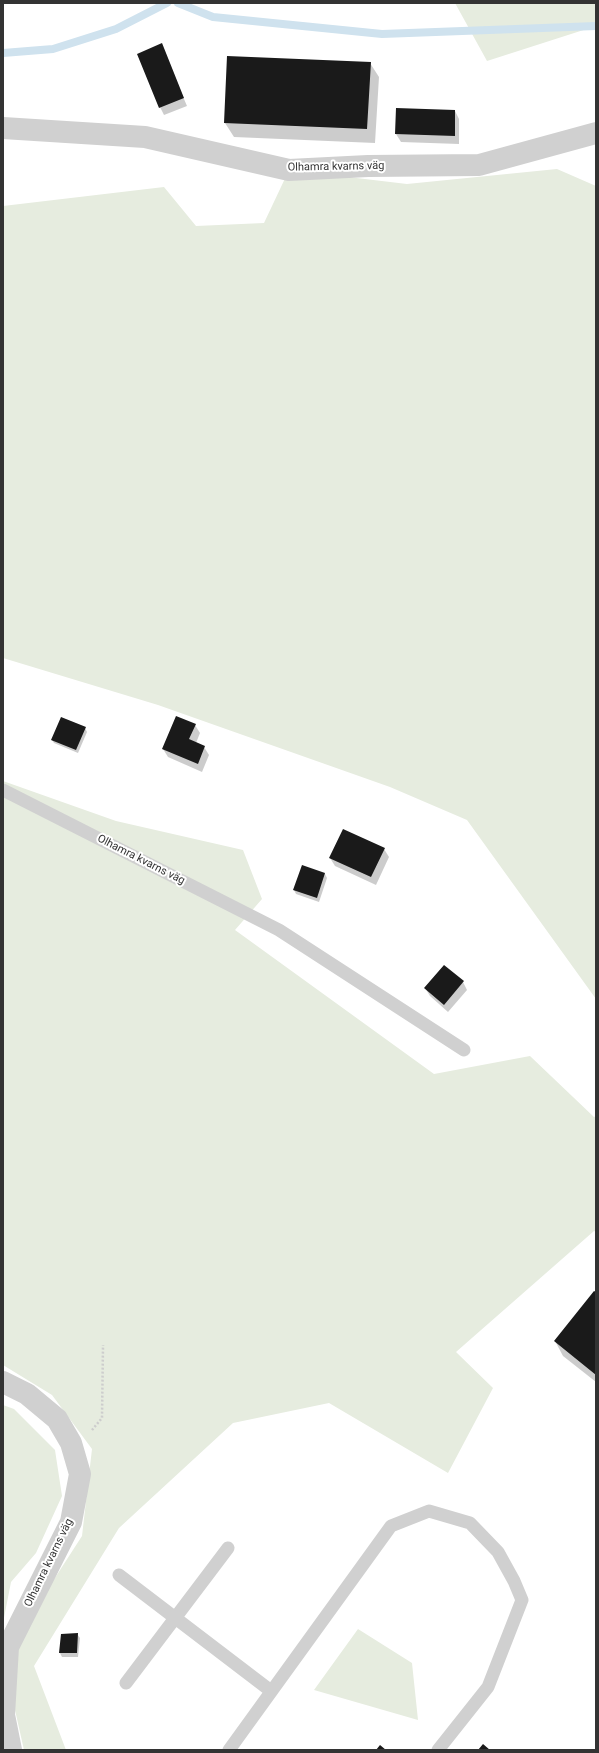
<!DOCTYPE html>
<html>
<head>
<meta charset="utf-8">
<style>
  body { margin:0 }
  #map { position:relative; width:599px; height:1753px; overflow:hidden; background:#fff; font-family:Roboto,sans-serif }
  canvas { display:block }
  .frame { position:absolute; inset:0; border:4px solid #333; pointer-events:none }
</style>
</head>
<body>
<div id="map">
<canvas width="599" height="1753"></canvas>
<div class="frame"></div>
</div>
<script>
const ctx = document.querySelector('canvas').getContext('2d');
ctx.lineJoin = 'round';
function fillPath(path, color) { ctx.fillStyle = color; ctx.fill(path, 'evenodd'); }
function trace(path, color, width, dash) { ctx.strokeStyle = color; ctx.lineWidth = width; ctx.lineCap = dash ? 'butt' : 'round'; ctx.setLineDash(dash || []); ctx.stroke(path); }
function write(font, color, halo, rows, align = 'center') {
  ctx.font = font + ' Roboto,sans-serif'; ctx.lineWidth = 4; ctx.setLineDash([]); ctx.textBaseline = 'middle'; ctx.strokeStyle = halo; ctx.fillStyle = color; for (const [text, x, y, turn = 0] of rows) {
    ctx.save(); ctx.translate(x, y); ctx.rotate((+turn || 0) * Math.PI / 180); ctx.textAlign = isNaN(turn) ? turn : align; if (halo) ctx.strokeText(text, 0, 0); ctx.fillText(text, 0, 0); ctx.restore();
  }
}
const green = new Path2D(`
  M 455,3 L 596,3 L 596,26 L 487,61 Z
  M 557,169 L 596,186 L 596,999 L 467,820 L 390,787 L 158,705 L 3,658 L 3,206 L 164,187 L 196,226 L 264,223 L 289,170 L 407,184 Z
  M 3,781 L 116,821 L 243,850 L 262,899 L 235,930 L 434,1074 L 530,1056 L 594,1117 L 596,1116 L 596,1232 L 594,1231 L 456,1352 L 493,1388 L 448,1473 L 329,1403 L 233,1423 L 119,1528 L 34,1666 L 66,1750 L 24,1750 L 15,1710 L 12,1660 L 29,1618 L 82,1536 L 92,1449 L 52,1395 L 3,1365 Z
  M 3,1405 L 14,1409 L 55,1450 L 62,1496 L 36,1553 L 11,1582 L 3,1623 Z
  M 358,1629 L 412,1663 L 418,1720 L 314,1690 Z`);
const shadow = new Path2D(`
  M 161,45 L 187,106 L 164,115 L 160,107 Z
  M 370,63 L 379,77 L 375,143 L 234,137 L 225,123 Z
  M 397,109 L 455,111 L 459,119 L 459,144 L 401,142 L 396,134 Z
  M 195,725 L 200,733 L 196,743 L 204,747 L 209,755 L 202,772 L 168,757 L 163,749 Z
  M 85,728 L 87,732 L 78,753 L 54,743 L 52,740 Z
  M 384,849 L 389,857 L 376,885 L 335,866 L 330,858 Z
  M 303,866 L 325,874 L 327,878 L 319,902 L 296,894 L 294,890 Z
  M 463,982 L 467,990 L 448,1012 L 430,996 L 425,988 Z
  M 596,1293 L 596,1382 L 563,1356 L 555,1341 Z
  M 77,1634 L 80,1638 L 78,1657 L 62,1657 L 60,1653 L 62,1635 Z`);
const stream = new Path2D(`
  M 178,3 L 213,17 L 382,34 L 596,26
  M 3,53 L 53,49 L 116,29 L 167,3`);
const building = new Path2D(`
  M 162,43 L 184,98 L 159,108 L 137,54 Z
  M 227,56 L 371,62 L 367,129 L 224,123 Z
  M 396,108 L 455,110 L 455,136 L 395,134 Z
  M 176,716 L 196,724 L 189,739 L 205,746 L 198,764 L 162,749 Z
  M 61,717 L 86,727 L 76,750 L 51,740 Z
  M 343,829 L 385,848 L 371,877 L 329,858 Z
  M 302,865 L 325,873 L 317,898 L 293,890 Z
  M 444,965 L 464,981 L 444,1005 L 424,988 Z
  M 594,1291 L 596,1292 L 596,1375 L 554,1341 Z
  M 78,1633 L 77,1653 L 59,1653 L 61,1634 Z
  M 483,1744 L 490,1750 L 478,1750 Z
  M 380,1745 L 386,1750 L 376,1750 Z`);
const path = new Path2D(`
  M 92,1430 L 102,1418 L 103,1345`);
const service = new Path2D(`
  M 3,790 L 279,930 L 464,1050
  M 119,1575 L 271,1691
  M 126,1683 L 228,1548
  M 229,1750 L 391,1526 L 429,1511 L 470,1523 L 498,1552 L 514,1581 L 522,1600 L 488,1687 L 438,1750`);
const minor = new Path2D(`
  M 3,128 L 145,137 L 289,170 L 368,166 L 479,165 L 596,133
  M 3,1382 L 27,1394 L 57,1419 L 71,1443 L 80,1474 L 71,1522 L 8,1647 L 4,1715 L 11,1750`);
const streetNames = [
  ["Olhamra kvarns väg",336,167,-1],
  ["Olhamra kvarns väg",141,860,27],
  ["Olhamra kvarns väg",49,1563,-64]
];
fillPath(green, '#e6ecdf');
fillPath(shadow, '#0003');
trace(stream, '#cfe2ee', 8);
fillPath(building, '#1a1a1a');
trace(path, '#cdcdcd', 2.5, [2, 2]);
trace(service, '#d0d0d0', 13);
trace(minor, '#d0d0d0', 22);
write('11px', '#333', '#fff', streetNames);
</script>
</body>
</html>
